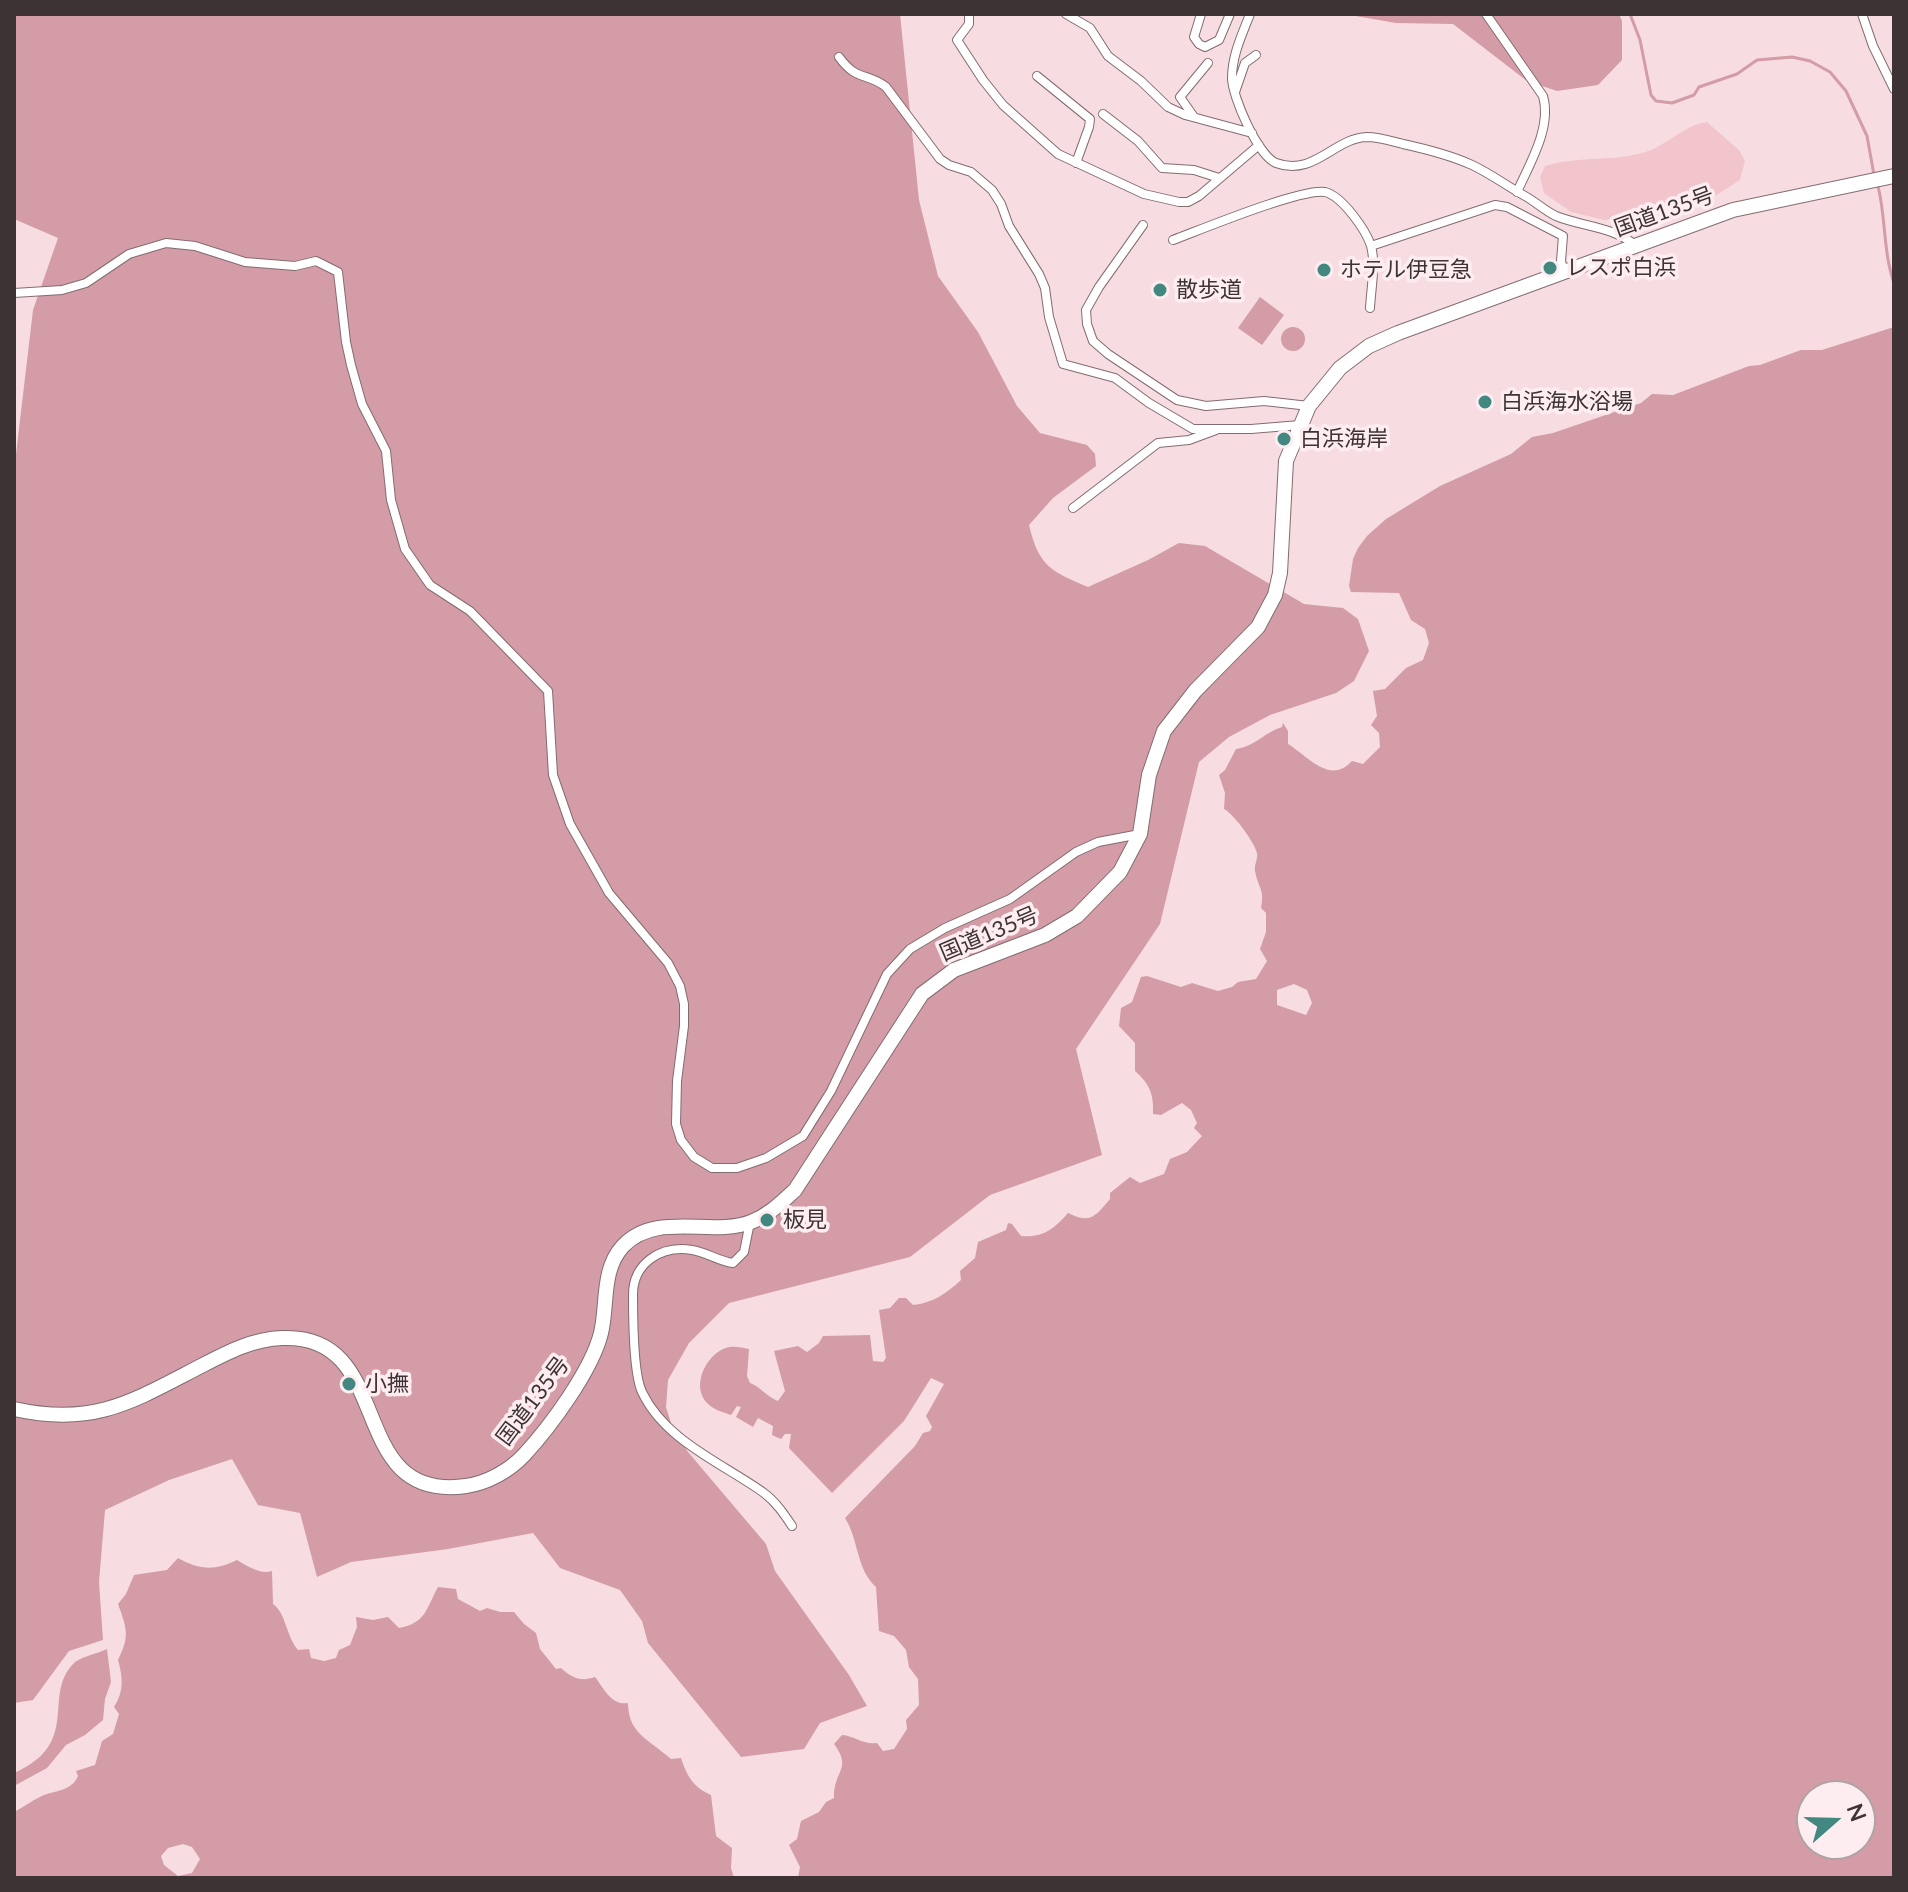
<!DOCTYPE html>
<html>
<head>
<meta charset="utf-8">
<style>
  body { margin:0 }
  #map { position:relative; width:1908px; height:1892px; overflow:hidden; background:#f7dde1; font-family:Lato,sans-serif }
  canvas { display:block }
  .frame { position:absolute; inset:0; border:16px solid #3d3335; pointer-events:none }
  .north { position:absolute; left:1796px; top:1780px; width:80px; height:80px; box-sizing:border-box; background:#fdedf0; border:2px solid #b0a3a5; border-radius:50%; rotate:70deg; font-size:22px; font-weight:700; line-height:32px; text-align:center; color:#3d3335 }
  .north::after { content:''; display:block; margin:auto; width:28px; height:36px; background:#428880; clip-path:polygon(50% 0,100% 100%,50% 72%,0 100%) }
</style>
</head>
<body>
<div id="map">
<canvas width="1908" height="1892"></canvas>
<div class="frame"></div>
<div class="north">N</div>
</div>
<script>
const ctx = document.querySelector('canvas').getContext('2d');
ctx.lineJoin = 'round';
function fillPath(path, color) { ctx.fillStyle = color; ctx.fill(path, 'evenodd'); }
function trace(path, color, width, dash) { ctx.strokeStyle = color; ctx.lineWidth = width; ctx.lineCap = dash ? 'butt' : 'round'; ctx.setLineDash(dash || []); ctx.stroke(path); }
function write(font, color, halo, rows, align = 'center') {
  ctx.font = font + ' Lato,"Noto Sans JP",sans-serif'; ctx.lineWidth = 7; ctx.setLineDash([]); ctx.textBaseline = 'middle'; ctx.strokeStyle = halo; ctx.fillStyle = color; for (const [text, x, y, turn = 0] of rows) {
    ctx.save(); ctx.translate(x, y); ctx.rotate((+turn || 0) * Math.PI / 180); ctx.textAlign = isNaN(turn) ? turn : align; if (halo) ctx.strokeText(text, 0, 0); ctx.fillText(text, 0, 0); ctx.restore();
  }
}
const green = new Path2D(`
  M 1707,122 L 1739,150 L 1745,161 L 1740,180 L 1715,196 L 1701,201 L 1656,209 L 1628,217 L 1604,220 L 1571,212 L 1544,193 L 1540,177 L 1545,166 C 1580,155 1617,163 1651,150 C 1670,142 1687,124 1707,122 Z`);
const forest = new Path2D(`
  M 14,14 L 900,14 L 919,200 L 938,276 L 978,332 L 1017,406 L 1040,433 L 1087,445 L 1095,454 L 1096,466 L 1053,498 L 1029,525 C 1039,567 1051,571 1088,587 L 1148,560 L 1179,543 L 1205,546 L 1304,604 L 1343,608 L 1358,619 L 1369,651 L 1354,681 L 1336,693 L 1270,715 L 1229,737 L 1199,762 L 1160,924 L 1076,1049 L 1102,1155 L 990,1195 L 910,1257 L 729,1303 L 689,1343 L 668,1380 L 666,1407 L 673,1429 L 688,1452 L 766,1544 L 775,1571 L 849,1675 L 867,1706 L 820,1723 L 804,1749 L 741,1757 L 648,1643 L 642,1621 L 620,1590 L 560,1568 L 533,1533 L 448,1549 L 351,1562 L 317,1577 L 300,1513 L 258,1505 L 232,1459 L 169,1480 L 105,1510 L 99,1582 L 103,1640 L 69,1651 L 33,1700 L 14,1703 L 14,471 L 33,310 L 58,238 L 14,219 Z
  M 1344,14 L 1619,14 L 1622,21 L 1622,60 L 1598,85 L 1557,91 L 1527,81 L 1453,24 L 1396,23 Z
  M 1260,297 L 1284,315 L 1262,345 L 1238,328 Z
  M 1894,327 L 1894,1878 L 798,1878 L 800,1867 L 789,1845 L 797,1839 L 801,1821 L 819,1812 L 826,1802 L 834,1798 C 833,1771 853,1769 834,1744 L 842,1735 C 855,1736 863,1745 877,1743 L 883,1751 L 894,1749 L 907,1729 L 906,1720 L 919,1705 L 918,1679 L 909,1667 L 906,1650 L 894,1636 L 879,1631 L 876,1587 C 856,1569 859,1540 845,1518 L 915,1446 L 923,1433 L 930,1431 L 932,1427 L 926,1416 L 944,1384 L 931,1378 L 904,1421 L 832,1493 L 789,1448 L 791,1434 L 785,1434 L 781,1439 L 772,1435 L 773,1426 L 758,1418 L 753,1427 L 736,1417 L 741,1407 L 737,1406 L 731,1415 C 723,1412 714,1410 708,1404 C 691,1388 704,1358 723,1349 C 731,1345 740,1347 749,1349 L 747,1376 L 750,1383 C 761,1387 766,1396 778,1401 L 785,1391 L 774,1351 L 798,1346 L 807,1352 L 819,1343 L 823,1336 L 870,1335 L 873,1361 L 883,1362 L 886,1358 L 879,1310 L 890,1308 L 899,1298 L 906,1298 L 913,1305 C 933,1303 947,1293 961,1280 L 960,1271 L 975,1258 L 978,1242 L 1006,1230 L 1008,1223 L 1012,1224 L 1021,1236 C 1043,1238 1054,1229 1068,1213 C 1090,1224 1095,1217 1110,1199 L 1110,1193 L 1130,1177 L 1140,1183 L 1164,1174 L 1170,1159 L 1187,1152 L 1202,1136 L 1194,1128 L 1197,1123 L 1191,1110 L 1182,1103 L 1161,1115 L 1153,1114 C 1154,1095 1150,1084 1135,1071 L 1135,1043 L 1119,1026 L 1121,1008 L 1132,1002 L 1141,977 L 1147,976 L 1181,987 L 1192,983 L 1218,991 L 1232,987 L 1238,982 L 1256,979 L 1267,961 L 1260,949 L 1266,932 L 1266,913 L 1261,908 C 1265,889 1258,888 1255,871 C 1254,865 1258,859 1257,853 C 1255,843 1233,813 1224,809 L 1225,793 L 1219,775 L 1225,770 L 1236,749 C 1258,745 1263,733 1282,727 L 1283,723 L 1288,731 L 1288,744 C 1309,757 1330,785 1352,761 L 1363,764 L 1380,747 L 1379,733 L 1371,725 L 1377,716 L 1373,691 L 1385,689 L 1406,668 L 1423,660 L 1429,643 L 1425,629 L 1411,620 L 1399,593 L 1351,592 L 1349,586 L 1353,559 L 1358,548 L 1367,536 L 1386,519 L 1440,486 L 1511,454 L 1532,437 L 1553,433 L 1641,403 L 1652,394 L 1673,395 L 1749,366 L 1760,365 L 1801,350 L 1822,350 ZM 1294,984 L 1307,990 L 1312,1003 L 1306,1015 L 1277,1005 L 1277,990 ZM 1860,1796 L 1860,1844 L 1812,1844 L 1812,1796 Z
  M1281 339a12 12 0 1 1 24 0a12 12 0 1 1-24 0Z
  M 178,1558 C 199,1570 215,1571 237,1560 C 247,1566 261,1575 272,1571 L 273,1604 C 286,1613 286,1636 298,1650 L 309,1649 L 311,1658 L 324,1661 L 336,1658 L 339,1650 L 350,1645 L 357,1627 L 356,1617 L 373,1620 L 388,1617 L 399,1628 C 426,1623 426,1609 438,1587 L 456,1589 L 458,1599 L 480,1611 L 487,1608 L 500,1612 L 514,1612 L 524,1624 L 536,1633 L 540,1649 L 556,1669 L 561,1668 C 572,1678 581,1682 595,1677 C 604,1689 612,1706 628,1703 C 628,1734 650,1740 671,1759 L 681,1758 C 687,1776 693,1787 711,1795 L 716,1836 L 732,1848 L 731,1868 L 734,1878 L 14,1878 L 14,1812 C 24,1807 34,1799 44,1795 C 58,1790 71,1791 78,1776 L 76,1771 L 95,1765 L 102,1741 L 113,1734 L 119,1714 L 114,1707 C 124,1692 123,1677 118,1660 C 130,1636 127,1629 118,1604 L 126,1594 L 134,1575 L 167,1570 ZM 183,1844 L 192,1847 L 200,1859 L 192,1873 L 178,1876 L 164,1865 L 161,1856 L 168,1848 Z
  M 107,1649 L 111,1682 L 105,1699 L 103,1720 L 85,1735 L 66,1745 L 47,1768 L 14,1786 L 14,1773 C 82,1743 42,1697 73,1664 C 79,1657 97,1654 107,1649 Z`);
const stream = new Path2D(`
  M 1630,14 L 1640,40 L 1651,95 L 1656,101 L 1672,103 L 1694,95 L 1699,87 L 1737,74 L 1757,60 L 1792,57 L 1810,61 L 1830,72 L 1846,91 L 1867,136 L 1874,175
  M 1878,186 C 1886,218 1883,252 1894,283`);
const street = new Path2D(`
  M 969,14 L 969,24 L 957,40 L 983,80 L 1003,105 L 1058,154 L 1144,194 L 1179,202 L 1188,202 L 1199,196 L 1259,145
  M 1066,14 L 1090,28 L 1108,56 L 1141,81 L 1168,107 L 1185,115 L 1252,133
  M 1201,14 L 1194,37 L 1199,44 L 1205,47 L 1219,40 L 1230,14
  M 1250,14 C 1242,35 1232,55 1232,78 C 1232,96 1258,156 1276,163 C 1314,177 1334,138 1367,137 C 1379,137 1391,141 1403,144 C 1426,149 1450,155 1472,165 C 1491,174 1507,186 1525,196 C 1536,202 1545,211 1556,216 C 1583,227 1612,226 1635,245
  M 1486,14 L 1543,96 C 1552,127 1530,163 1517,192
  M 1862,14 L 1873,46 L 1894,89
  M 839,57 C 857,82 867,72 886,87 L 940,159 L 949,165 L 971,172 L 992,190 L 1001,204 L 1009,226 L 1039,274 L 1045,288 L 1049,317 L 1063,364 L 1115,378 L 1149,403 L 1193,429 L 1251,429 L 1300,425
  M 1037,76 L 1090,119 L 1089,127 L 1076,163
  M 1235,92 L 1245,63 L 1256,55
  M 1103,114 L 1138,141 L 1162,168 L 1194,170 L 1219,178
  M 1194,117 L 1180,97 L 1208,63
  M 1143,225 L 1099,287 L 1086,310 L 1087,324 L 1093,341 L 1108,354 L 1177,400 L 1206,406 L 1264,401 L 1309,406
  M 1173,240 C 1200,230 1301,188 1325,192 C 1342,196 1366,230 1371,246 C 1376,264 1371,289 1370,308
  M 1371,246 L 1495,205 L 1507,207 L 1563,236 L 1561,261 L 1564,272
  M 14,293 L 62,290 L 86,283 L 129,254 L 166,243 L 195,246 L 245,262 L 295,266 L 316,261 L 338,272 L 346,342 L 351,365 L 362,404 L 386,451 L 391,500 L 405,549 L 430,585 L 470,611 L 548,691 L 553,775 L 570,824 L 609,893 L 668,963 L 680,986 L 684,1004 L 684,1026 L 677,1081 L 676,1124 L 681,1140 L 694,1157 L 712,1168 L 737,1168 L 766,1158 L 803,1136 L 831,1091 L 887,974 L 910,949 L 945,928 L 1010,899 L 1076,852 L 1098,842 L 1140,834
  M 1073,508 L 1158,443 L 1189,440 L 1216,430
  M 750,1222 L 744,1252 L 733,1263 C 718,1261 706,1252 692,1250 C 661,1245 633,1263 633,1295 C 633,1318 633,1373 642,1392 C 665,1441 724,1464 764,1493 C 776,1502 784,1514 792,1526`);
const highway = new Path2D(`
  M 14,1409 C 95,1427 133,1401 203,1365 C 228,1352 253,1339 282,1338 C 398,1333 343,1503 466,1486 C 487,1483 509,1471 524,1455 C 550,1427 592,1370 601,1333 C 608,1304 601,1270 623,1246 C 656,1211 711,1237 751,1222 C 769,1215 781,1203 795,1190 L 922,994 L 954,970 L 1045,935 L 1077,916 L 1120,872 L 1140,834 L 1149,775 L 1164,731 L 1195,691 L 1258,627 L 1275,595 L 1280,573 L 1286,461 L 1309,406 L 1340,368 L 1369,346 L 1398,333 L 1733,210 L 1894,176`);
const markers = [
  [1550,268,8,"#428880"],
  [1324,270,8,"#428880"],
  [1160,290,8,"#428880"],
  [1485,402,8,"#428880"],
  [1284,439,8,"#428880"],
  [767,1220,8,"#428880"],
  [349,1384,8,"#428880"]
];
const streetNames = [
  ["国道135号",1664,212,-20],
  ["国道135号",989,934,-23],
  ["国道135号",533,1401,-53]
];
const poiNames = [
  ["レスポ白浜",1566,268],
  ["ホテル伊豆急",1340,270],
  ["散歩道",1176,290],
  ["白浜海水浴場",1501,402],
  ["白浜海岸",1300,439],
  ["板見",783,1220],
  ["小撫",365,1384]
];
fillPath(green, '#f2c5cd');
fillPath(forest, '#d39ca7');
trace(stream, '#d39ca7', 3);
trace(street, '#836c70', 10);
trace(highway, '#836c70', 16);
trace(street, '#fff', 8);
trace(highway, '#fff', 14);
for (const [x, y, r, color] of markers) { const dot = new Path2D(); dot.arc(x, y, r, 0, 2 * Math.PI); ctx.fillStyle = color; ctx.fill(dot); trace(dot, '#fdedf0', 3); }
write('22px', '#3d3335', '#fdedf0', streetNames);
write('22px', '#3d3335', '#fdedf0', poiNames, 'left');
</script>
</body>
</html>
